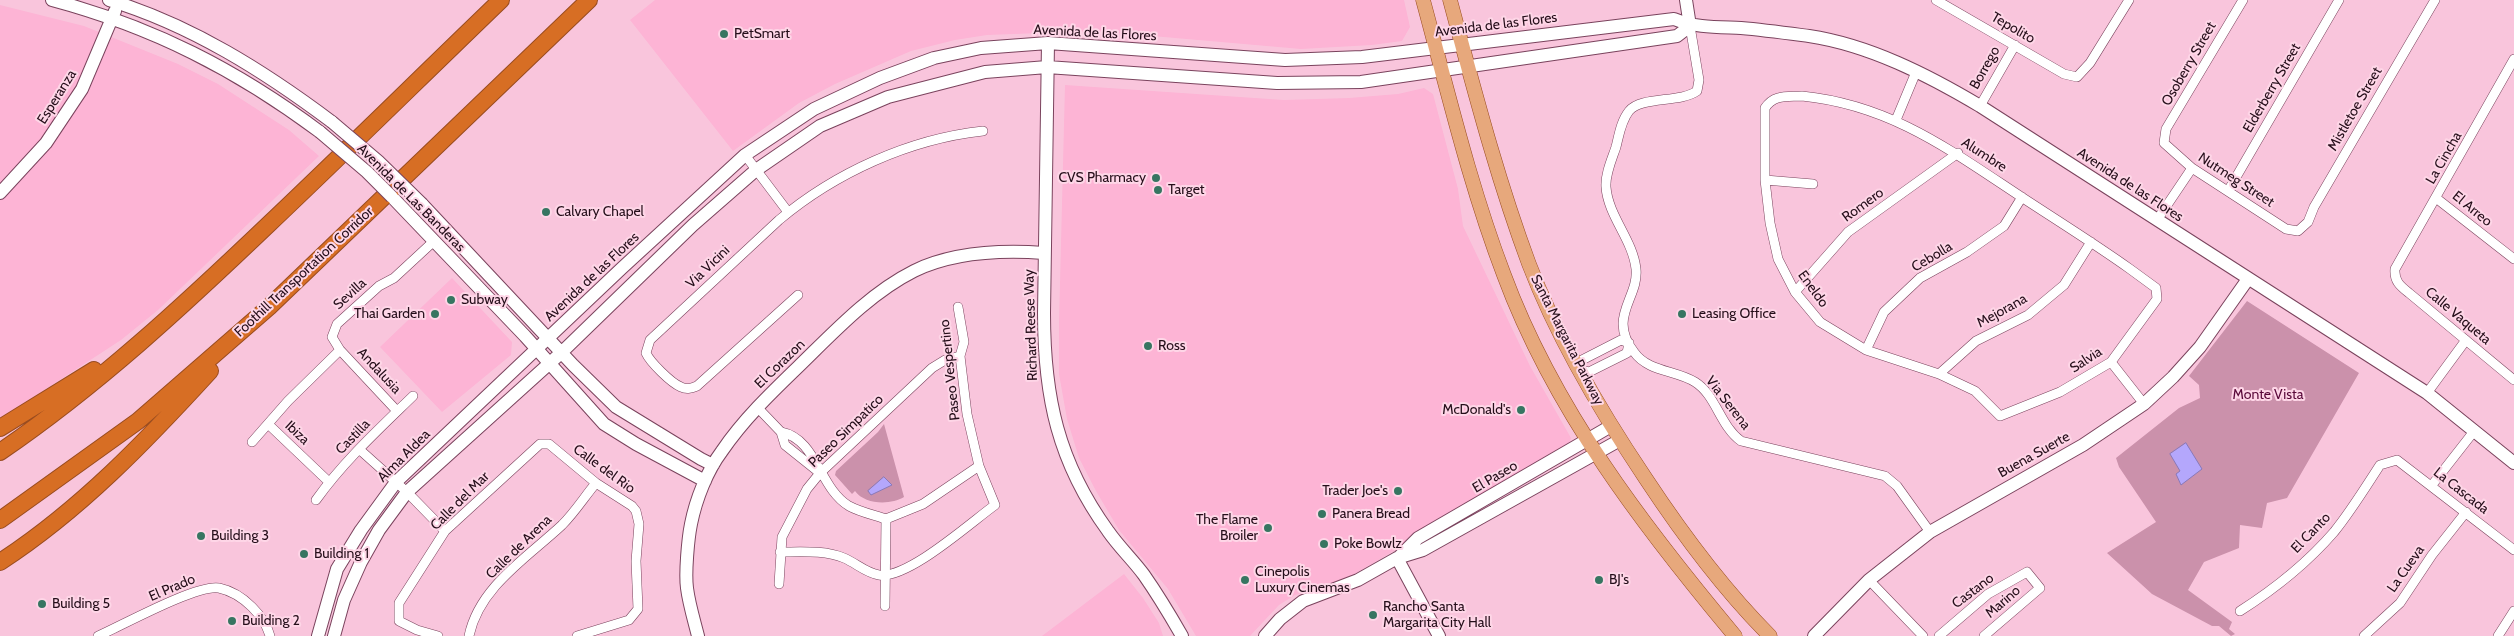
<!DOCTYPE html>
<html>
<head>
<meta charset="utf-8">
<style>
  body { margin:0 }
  canvas { display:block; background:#f9c5dc }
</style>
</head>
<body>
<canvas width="2514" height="636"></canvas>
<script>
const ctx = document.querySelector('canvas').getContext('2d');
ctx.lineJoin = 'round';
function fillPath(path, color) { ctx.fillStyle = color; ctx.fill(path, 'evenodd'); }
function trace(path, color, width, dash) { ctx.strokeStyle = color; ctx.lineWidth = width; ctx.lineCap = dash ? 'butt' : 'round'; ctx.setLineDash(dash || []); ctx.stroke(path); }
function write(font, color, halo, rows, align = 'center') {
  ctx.font = font + ' Cabin,sans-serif'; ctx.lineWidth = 4; ctx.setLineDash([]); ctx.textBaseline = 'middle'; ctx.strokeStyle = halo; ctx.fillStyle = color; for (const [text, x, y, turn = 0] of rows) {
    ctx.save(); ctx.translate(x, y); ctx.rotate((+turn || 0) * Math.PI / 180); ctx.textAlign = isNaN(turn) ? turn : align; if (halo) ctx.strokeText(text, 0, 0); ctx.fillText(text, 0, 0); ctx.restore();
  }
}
const built = new Path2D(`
  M 655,0 L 1404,0 L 1410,27 L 1402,41 L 1372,45 L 1301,49 L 1095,31 L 987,35 L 955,40 L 911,51 L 835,84 L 799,103 L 733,151 L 630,20 Z
  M 0,5 L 84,26 L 178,64 L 218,84 L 289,130 L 319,156 L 158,310 L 121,340 L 0,419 Z
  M 1065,85 L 1284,100 L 1349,98 L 1398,94 L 1424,88 L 1433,94 L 1458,189 L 1463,226 L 1530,366 L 1571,438 L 1567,450 L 1332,587 L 1295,595 L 1279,605 L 1250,636 L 1196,636 L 1168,589 L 1119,530 L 1096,491 L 1079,458 L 1067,419 L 1059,374 L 1059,323 Z
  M 452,278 L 512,342 L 511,355 L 442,412 L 380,347 Z
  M 1124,574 L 1143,598 L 1159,623 L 1163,636 L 1042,636 Z`);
const green = new Path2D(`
  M 2247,301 L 2359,373 L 2287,498 L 2267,503 L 2262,528 L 2240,525 L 2239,548 L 2204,562 L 2188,590 L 2232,622 L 2229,629 L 2235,634 L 2231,636 L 2219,626 L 2212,626 L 2152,594 L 2107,553 L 2156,522 L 2119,467 L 2116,458 L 2179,408 L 2200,398 L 2199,385 L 2189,376 Z
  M 884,424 L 904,497 C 891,505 865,505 855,491 L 852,494 L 835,475 L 836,471 L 878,432 Z`);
const water = new Path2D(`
  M 2186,443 L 2202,469 L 2181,485 L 2176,474 L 2180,471 L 2170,454 Z
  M 884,477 L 892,485 L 871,495 L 868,491 Z`);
const street = new Path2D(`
  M 1936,0 L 2064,74 L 2077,77 L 2090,63 L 2129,0
  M 2243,0 L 2166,129 L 2164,143 L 2192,168 L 2286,229 L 2298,231 L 2308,222 L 2314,207 L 2435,0
  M 1690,26 L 1699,80 L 1697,91 C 1680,103 1641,96 1629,111 C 1621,121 1619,135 1616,147 C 1612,159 1605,174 1606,187 C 1608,216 1633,240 1636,269 C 1639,298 1607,317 1634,352 C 1648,372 1676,370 1695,382 C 1716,395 1720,426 1741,441 L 1885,476 L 1897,486 L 1930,532
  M 2514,59 L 2395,269 C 2394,281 2400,286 2409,293 L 2514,380
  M 1802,96 C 1891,105 1950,150 2023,198 C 2058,221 2095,244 2130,269 L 2156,288 L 2157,299 L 2111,362 L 2060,392 L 2000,416 L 1975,391 L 1939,374 L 1866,350 L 1820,322 L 1795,292 L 1778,259 L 1770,223 L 1765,180 L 1765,108 C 1774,94 1787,97 1802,96 Z
  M 1980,106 L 2015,45
  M 1896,120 L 1916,72
  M 745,155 L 788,212
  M 1765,180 L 1813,184
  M 2228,191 L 2339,0
  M 2436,198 L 2514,259
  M 2157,220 L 2192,168
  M 1795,292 L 1848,232 L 1958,153
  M 798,295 L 697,386 C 692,388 687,390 681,387 C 671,383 650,362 646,353 L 650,340 L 779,220 C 835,173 909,139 983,131
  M 1621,340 L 1629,343 L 1627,353 L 1589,372 L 1579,369 L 1582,360 Z
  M 340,350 L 397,411
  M 1866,350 L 1884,312 L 1920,278 L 1967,252 L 2004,226 L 2022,197
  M 2111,362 L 2144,404
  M 1939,374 L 1976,341 L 2028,315 L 2064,285 L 2091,242
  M 2427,393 L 2466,340
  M 757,407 L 781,432 L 785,445 L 820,473
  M 268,424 L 329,482
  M 781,432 C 817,439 819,488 849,506 C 860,512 874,515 886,519 L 923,504 L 979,466
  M 252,442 L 288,401 L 340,350 L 332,337 L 337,324 L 379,286 L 394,278 L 434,241
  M 359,449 L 407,492 L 445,531
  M 2432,485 L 2475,430
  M 316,500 C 344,461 379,429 413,396
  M 780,552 C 801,552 825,550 844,558 C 856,563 866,573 879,575 C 908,579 970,523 995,505 L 979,466 L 967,414 L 960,356 L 964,342 L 958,307
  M 1869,580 L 1923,636
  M 779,584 L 782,537 L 807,489 L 820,473 L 932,368 L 945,360 L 960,356
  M 885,606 L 886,519
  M 2240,611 C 2273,590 2308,562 2334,532 C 2351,511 2365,488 2380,465 L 2397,460 L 2514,550
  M 98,636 C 123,625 197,584 219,588 C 233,591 243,598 252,607 C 260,615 267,625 270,636
  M 438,636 L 417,630 L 399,621 L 399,603 L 445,531 L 540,444 L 549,444 L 596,483 L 632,506 L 636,511 L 639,524 L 636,561 L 638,609 L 629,620 L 577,636
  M 469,636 C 479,587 528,557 562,525 C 575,512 585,496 596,483
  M 1939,636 L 1988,594 L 2027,572 L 2040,588 L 1984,636
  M 2364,636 L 2400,603 L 2432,555 L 2466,512
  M 2498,636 L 2514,611`);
const secondary = new Path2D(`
  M 52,0 C 153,27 237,70 320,132
  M 109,0 C 191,25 264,71 332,122
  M 1686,0 L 1690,26
  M 1048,43 L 1044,313 C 1044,397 1058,462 1108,531 C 1119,547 1133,560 1144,575 C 1158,595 1170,615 1182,636
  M 0,193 L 46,143 L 82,89 L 115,11
  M 392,197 L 525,336 L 604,424 L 636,444 L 705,481
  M 422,204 L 573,365 L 616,407 L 701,459 L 713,465
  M 1399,557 L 1418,538 L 1611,426
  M 1397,558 L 1439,636
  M 318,636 L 337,569 L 361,530 L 396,482 L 622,268 L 745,155 L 814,109 L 880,78 L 934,58 L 981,48 L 1048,43 L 1285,60 L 1362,57 L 1674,19 C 1696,28 1718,27 1741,28 C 1764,30 1786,33 1809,36 C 1869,45 1928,75 1980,106 L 2427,393 L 2514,463
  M 334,636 L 344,600 L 361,562 L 379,530 L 407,492 L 561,353 L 693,225 L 756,170 L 820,126 L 888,97 L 985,72 L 1047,67 L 1277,83 L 1361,82 L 1677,36 L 1690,26
  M 698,636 C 694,620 689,604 687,588 C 685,573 688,539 691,524 C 696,499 707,471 722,451 C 743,420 771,393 798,367 C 833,333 870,293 914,271 C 953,252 1002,250 1044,253
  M 1265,636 L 1280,619 L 1303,601 L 1358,580 L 1397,558 L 1423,550 L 1620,440
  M 1814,636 L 1869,580 L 1930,532 L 2083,445 L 2144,404 L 2173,377 L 2200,347 L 2248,279`);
const primary = new Path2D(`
  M 1423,0 C 1448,92 1470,186 1504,275 C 1554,410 1644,527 1735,636
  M 1450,0 C 1474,89 1497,178 1529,264 C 1558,340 1601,412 1646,479 C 1683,535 1723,589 1770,636`);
const highway = new Path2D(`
  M 0,428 L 94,370
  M 0,452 C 98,385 184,305 270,223 C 348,149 424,74 501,0
  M 0,520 L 138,421 L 269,307 L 589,0
  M 0,562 C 80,510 146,441 210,371`);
const secondaryBridge = new Path2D(`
  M 332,122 L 378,161 L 422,204
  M 320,132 L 367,172 L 392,197`);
const markers = [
  [724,34,5,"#377561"],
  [1156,178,5,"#377561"],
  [1158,190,5,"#377561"],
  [546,212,5,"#377561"],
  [451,300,5,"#377561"],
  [435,314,5,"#377561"],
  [1682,314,5,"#377561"],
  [1148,346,5,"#377561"],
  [1521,410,5,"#377561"],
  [1398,491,5,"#377561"],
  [1322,514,5,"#377561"],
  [1268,528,5,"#377561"],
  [201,536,5,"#377561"],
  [1324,544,5,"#377561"],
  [304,554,5,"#377561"],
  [1245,580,5,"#377561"],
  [1599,580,5,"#377561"],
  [42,604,5,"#377561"],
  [1373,615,5,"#377561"],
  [232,621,5,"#377561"]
];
const streetNames = [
  ["Avenida de las Flores",1496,25,-7],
  ["Tepolito",2013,28,30],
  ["Avenida de las Flores",1095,33,3],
  ["Osoberry Street",2189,64,-60],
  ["Borrego",1985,68,-61],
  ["Elderberry Street",2272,88,-60],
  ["Esperanza",57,97,-58],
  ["Mistletoe Street",2355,109,-60],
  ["Alumbre",1984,155,33],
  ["La Cincha",2444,158,-60],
  ["Nutmeg Street",2236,180,33],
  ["Avenida de las Flores",2130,185,33],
  ["Avenida de Las Banderas",411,198,45],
  ["Romero",1863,205,-36],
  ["El Arreo",2472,209,39],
  ["Cebolla",1932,257,-31],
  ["Via Vicini",708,267,-44],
  ["Foothill Transportation Corridor",304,272,-43],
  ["Avenida de las Flores",592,277,-43],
  ["Eneldo",1813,289,54],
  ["Sevilla",350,294,-42],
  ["Mejorana",2002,311,-29],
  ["Calle Vaqueta",2458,316,40],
  ["Richard Reese Way",1031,325,-92],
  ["Santa Margarita Parkway",1567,340,63],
  ["Salvia",2086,360,-33],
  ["El Corazon",780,364,-44],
  ["Paseo Vespertino",950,370,-96],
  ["Andalusia",379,371,47],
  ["Via Serena",1728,403,52],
  ["Paseo Simpatico",846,431,-44],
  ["Ibiza",297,433,43],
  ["Castilla",353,437,-46],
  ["Buena Suerte",2034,455,-29],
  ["Alma Aldea",404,456,-45],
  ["Calle del Rio",604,469,36],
  ["El Paseo",1495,477,-30],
  ["La Cascada",2461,491,38],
  ["Calle del Mar",460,501,-45],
  ["El Canto",2311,533,-46],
  ["Calle de Arena",519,547,-44],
  ["La Cueva",2406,569,-55],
  ["El Prado",172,588,-23],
  ["Castano",1973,591,-37],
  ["Marino",2003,602,-41]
];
const poiNames = [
  ["PetSmart",734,34],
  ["CVS Pharmacy",1146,178,"right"],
  ["Target",1168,190],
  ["Calvary Chapel",556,212],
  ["Subway",461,300],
  ["Thai Garden",425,314,"right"],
  ["Leasing Office",1692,314],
  ["Ross",1158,346],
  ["McDonald's",1511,410,"right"],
  ["Trader Joe's",1388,491,"right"],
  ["Panera Bread",1332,514],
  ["The Flame",1258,520,"right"],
  ["Broiler",1258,536,"right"],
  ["Building 3",211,536],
  ["Poke Bowlz",1334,544],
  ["Building 1",314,554],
  ["Cinepolis",1255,572],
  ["Luxury Cinemas",1255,588],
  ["BJ's",1609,580],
  ["Building 5",52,604],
  ["Rancho Santa",1383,607],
  ["Margarita City Hall",1383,623],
  ["Building 2",242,621]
];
const parkNames = [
  ["Monte Vista",2268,395]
];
fillPath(built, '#fdb4d5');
fillPath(green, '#cb91ab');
fillPath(water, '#b4a7fc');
trace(water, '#8979b8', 1);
trace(street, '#7a435d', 10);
trace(secondary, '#7a435d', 14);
trace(primary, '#994c20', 15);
trace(highway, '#994c20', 18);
trace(street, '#fff', 9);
trace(secondary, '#fff', 12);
trace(primary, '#e7a87c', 14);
trace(highway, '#d76e24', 16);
trace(secondaryBridge, '#7a435d', 14, []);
trace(secondaryBridge, '#fff', 12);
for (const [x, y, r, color] of markers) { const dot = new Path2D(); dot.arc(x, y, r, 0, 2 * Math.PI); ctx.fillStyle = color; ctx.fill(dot); trace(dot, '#fed6e7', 2); }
write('14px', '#250e1a', '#fed6e7', streetNames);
write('14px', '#250e1a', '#fed6e7', poiNames, 'left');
write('14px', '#590839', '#fed6e7', parkNames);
</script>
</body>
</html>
